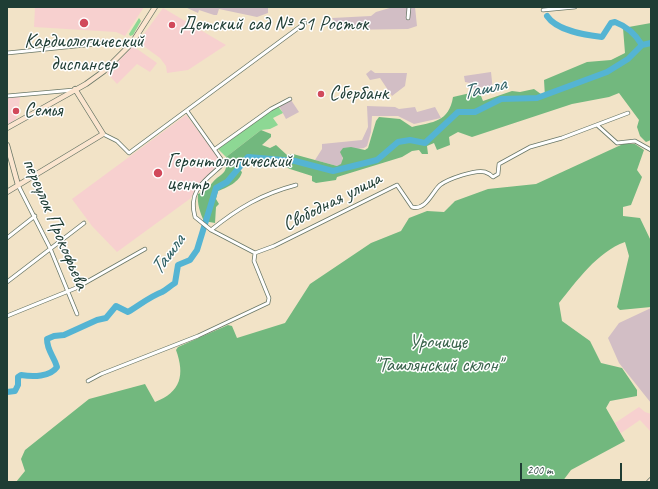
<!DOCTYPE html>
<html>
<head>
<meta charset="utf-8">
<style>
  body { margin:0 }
  #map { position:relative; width:658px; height:489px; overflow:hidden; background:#f2e3c7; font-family:Caveat,sans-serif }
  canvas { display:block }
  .frame { position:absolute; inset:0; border:8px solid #1f3d34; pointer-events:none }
  .scale { position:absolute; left:520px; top:463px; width:102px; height:18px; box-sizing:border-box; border:2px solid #1f3d34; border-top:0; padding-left:5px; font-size:12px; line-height:14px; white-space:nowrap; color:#1f3d34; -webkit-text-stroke:3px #fff; paint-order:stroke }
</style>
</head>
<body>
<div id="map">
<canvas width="658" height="489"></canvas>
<div class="frame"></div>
<div class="scale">200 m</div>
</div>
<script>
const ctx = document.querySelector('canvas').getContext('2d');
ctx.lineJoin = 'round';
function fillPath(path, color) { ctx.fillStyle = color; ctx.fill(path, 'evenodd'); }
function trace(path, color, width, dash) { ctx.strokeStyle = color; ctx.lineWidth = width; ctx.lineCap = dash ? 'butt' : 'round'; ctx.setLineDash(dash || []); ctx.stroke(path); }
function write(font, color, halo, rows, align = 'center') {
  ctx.font = font + ' Caveat,sans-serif'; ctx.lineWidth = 3; ctx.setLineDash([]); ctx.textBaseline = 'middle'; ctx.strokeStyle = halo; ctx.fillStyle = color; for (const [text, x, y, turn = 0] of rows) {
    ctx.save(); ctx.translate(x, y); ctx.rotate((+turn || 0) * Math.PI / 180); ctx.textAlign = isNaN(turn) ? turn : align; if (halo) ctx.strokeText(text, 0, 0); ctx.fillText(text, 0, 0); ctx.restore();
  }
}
const built = new Path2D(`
  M 35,7 L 144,7 L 125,36 L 116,32 L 34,27 Z
  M 163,8 L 226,45 L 188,70 L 167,73 L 166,66 L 160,58 L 138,42 Z
  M 133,46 L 157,63 L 150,72 L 137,64 L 117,84 L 107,73 Z
  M 7,97 L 20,97 L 18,115 L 15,120 L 7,125 Z
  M 186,115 L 220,159 L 220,163 L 199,184 L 191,198 L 117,252 L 92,226 L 72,199 Z
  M 639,407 L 645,412 L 651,414 L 651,432 L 640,420 L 621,433 L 615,423 Z`);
const industrial = new Path2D(`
  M 185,7 L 268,7 L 268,13 L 257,17 L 219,9 L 217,15 L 214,15 L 199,10 L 198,13 Z
  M 393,7 L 415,7 L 417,26 L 408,29 L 341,30 L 332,18 L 371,16 L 376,12 Z
  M 371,70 L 375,73 L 407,73 L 405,86 L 392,96 L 380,78 L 370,80 L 366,74 Z
  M 491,72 L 493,91 L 485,91 L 483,87 L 472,89 L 470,83 L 465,82 L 464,76 Z
  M 291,100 L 299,112 L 286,119 L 279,106 Z
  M 367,106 L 395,107 L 399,109 L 415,107 L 417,112 L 435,107 L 441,118 L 414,124 L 398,116 L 372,116 L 371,132 L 367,146 L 364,148 L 343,151 L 342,165 L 337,166 L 315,160 L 322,149 L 322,144 L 362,140 L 368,127 Z
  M 651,308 L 651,403 L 619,363 L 608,338 L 619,323 Z`);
const green = new Path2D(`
  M 139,18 L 141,21 L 133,35 L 130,36 L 129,34 Z
  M 278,106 L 283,113 L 273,118 L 278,125 L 270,129 L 261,130 L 226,157 L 218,149 Z`);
const forest = new Path2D(`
  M 651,23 L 651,140 L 646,142 L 640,136 L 637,127 L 639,120 L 619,93 L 609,97 L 572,104 L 472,137 L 458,132 L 449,137 L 450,145 L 437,150 L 434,143 L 427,146 L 428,154 L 422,154 L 419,150 L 412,151 L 402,157 L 337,177 L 336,180 L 316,183 L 312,181 L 312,176 L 290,169 L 276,162 L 243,164 L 239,169 L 242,172 C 240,182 226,188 218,191 L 216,199 L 219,204 L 216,207 L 215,223 L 204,221 C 200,213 197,203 198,194 C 208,190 207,189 213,182 C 222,172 228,175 226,157 L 261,130 L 271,134 L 271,137 L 262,145 L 270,148 L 276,145 L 287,155 L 293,154 L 337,166 L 341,164 L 343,158 L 340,152 L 343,148 L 351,147 L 365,150 L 368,148 L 376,121 L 379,117 L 400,119 L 412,127 C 433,122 449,122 453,97 L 479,91 L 483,101 L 512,91 L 520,92 L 534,89 L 545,97 L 544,80 L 587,62 L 611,60 L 625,53 L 623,28 Z
  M 623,144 L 635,144 L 644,150 L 637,170 L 642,177 L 631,205 L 623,207 L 623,216 L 640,218 L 651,241 L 651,307 L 620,310 L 617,307 L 629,256 L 625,242 C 597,252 577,281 559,303 L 562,321 L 590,341 L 601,363 L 622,368 L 637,390 L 637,396 L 610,401 L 606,408 L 625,441 L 571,470 L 562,482 L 16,482 L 25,471 L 21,459 L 25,450 L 89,399 L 145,384 L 155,402 C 181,392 185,375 176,350 L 178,347 L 228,325 L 232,326 L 237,338 L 285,323 L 310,284 L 371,243 L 401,231 L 409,218 L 427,211 L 444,212 L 455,201 L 488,189 L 536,184 Z`);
const river = new Path2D(`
  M 547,16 C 557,31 585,35 602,37 L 611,23 L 615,22 C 626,26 636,35 642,45
  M 7,392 L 15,391 L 18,385 L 18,377 L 21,375 C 33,377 50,377 57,367 C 54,356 47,351 47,339 L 54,336 L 64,335 L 97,320 L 106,318 L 116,306 L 128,312 C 140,305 149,297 162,292 C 166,290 170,286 175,283 L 178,265 L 190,260 L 197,250 L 216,188 L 227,182 L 248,157 L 295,161 L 333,171 L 377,160 L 398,142 L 410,140 L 425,143 L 458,112 L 475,112 L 501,99 L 537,98 L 607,72 L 628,59 L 642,45 L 651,43`);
const street = new Path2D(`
  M 543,10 L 575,7
  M 408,18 L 409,7
  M 7,53 L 106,43 L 132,43
  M 7,96 L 74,90
  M 187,111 L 221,159 L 221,166 C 203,182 188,191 195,217 L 211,230 L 255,253
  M 597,125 L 617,143 L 635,141 L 651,150
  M 103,134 L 117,141 L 129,153 L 305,23
  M 215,149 L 271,109 L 290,99
  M 18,185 L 50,248 L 77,314
  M 211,230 C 238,208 262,194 296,185
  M 7,238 L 35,216
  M 7,282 L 84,223
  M 7,316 L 76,288 L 145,249
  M 88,381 L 101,374 L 198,336 L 268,303 L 269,298 L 254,261 L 255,253 L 274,246 L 397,185 L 412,207 C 426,211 432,192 440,185 C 448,179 476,169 485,172 C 488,173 491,175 493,177 L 498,174 L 499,164 L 530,147 L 562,138 L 628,113`);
const secondary = new Path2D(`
  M 7,128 L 86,84 L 104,71 L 132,43 L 155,7
  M 7,145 L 18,185
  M 7,192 L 103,134 L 75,89
  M 649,482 L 651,480`);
const markers = [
  [84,23,5,"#d1495b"],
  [172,25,4,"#d1495b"],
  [321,94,4,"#d1495b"],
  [16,111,4,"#d1495b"],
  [158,173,5,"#d1495b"]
];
const poiNames = [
  ["Детский сад № 51 Росток",180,25],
  ["Кардиологический",84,42,"center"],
  ["диспансер",84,65,"center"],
  ["Сбербанк",329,94],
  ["Семья",24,111],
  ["Геронтологический",167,162],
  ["центр",167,185]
];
const streetNames = [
  ["Свободная улица",332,202,-27],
  ["переулок Прокофьева",55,224,67]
];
const parkNames = [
  ["Урочище",438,343],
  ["\"Ташлянский склон\"",438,366]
];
const waterNames = [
  ["Ташла",484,89,-13],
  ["Ташла",168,255,-54]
];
fillPath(built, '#f7d0cf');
fillPath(industrial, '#d2bec5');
fillPath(green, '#8dd894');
fillPath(forest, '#72b87e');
trace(river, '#54b4d3', 6);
trace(street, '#697767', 4.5);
trace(secondary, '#697767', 6);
trace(street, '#fff', 3);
trace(secondary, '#fbe5cf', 4.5);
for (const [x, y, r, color] of markers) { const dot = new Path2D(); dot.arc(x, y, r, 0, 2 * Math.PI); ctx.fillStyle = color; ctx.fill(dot); trace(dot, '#fff', 1.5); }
write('20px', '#1f3d34', '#fff', poiNames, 'left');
write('20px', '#1f3d34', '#fff', streetNames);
write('20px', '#3a644c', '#fff', parkNames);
write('italic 21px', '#2f6164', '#fff', waterNames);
</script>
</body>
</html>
